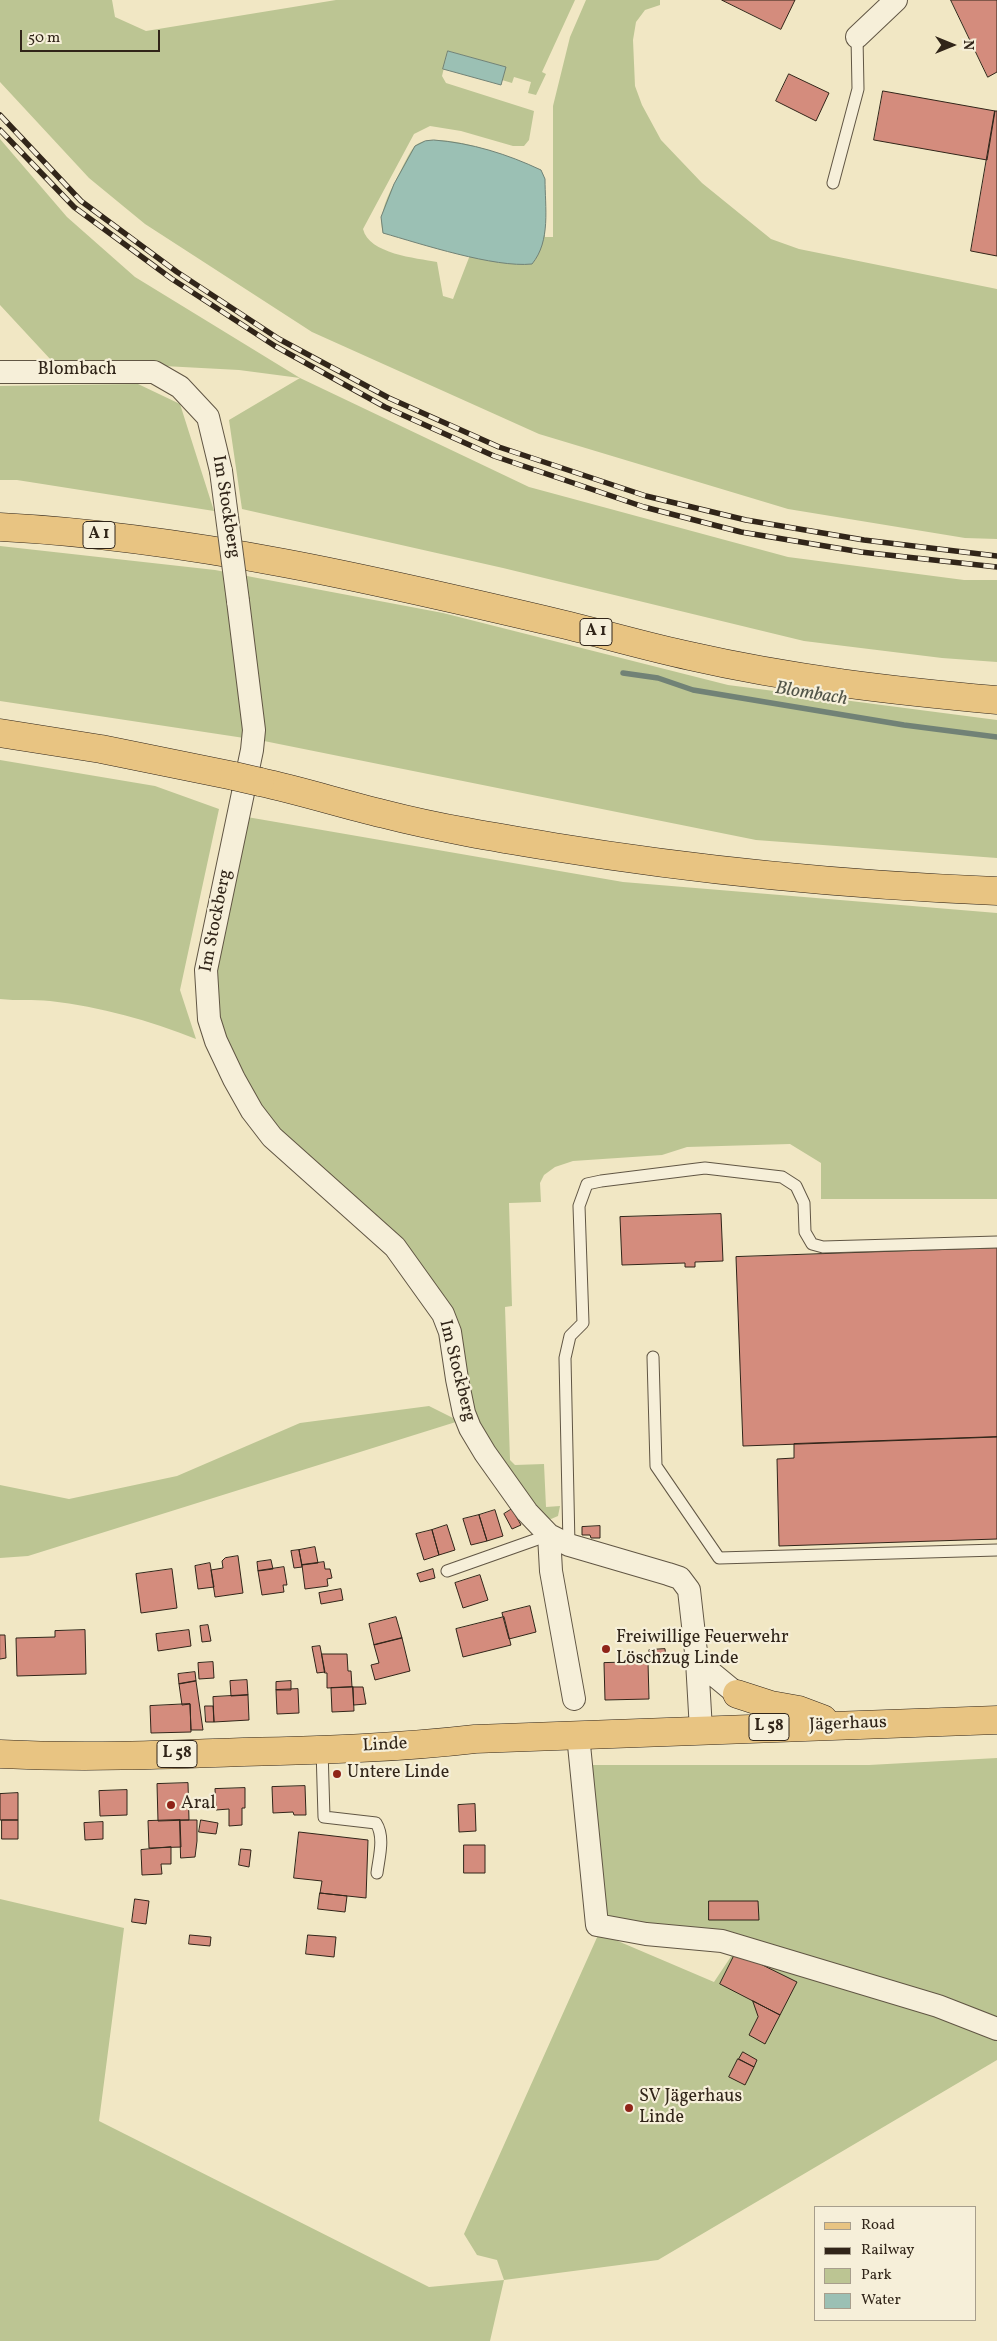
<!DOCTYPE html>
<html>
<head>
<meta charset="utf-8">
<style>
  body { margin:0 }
  #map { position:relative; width:997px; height:2341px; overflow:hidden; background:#f1e7c4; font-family:Vollkorn,serif }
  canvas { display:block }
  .legend { position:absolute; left:814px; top:2206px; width:162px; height:115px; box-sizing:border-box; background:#f6efd9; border:1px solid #a79e8c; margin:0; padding:6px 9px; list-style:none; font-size:15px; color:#312519 }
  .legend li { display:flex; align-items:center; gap:10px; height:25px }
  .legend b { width:25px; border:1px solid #a79e8c }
  .north { position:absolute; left:927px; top:20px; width:50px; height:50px; -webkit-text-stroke:4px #f6efd9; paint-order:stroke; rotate:90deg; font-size:14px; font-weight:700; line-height:20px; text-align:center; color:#312519 }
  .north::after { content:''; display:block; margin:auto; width:18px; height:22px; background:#312519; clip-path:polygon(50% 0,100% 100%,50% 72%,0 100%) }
  .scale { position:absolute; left:20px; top:30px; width:140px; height:22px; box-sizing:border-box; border:2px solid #312519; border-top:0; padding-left:6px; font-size:15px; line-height:18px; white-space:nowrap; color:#312519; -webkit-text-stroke:4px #f6efd9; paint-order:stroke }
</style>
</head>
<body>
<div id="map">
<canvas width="997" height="2341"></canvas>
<ul class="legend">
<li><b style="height:6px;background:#e8c482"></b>Road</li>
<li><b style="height:6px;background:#312519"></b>Railway</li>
<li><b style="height:14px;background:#bcc593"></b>Park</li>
<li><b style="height:14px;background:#9bc0b4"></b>Water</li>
</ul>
<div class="north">N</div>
<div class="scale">50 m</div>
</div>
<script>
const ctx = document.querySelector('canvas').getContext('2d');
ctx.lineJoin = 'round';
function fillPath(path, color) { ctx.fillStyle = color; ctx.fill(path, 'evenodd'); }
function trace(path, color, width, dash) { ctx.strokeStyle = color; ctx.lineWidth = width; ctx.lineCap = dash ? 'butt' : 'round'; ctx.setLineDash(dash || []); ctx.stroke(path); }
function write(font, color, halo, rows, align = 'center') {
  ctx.font = font + ' Vollkorn,serif'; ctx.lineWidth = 4.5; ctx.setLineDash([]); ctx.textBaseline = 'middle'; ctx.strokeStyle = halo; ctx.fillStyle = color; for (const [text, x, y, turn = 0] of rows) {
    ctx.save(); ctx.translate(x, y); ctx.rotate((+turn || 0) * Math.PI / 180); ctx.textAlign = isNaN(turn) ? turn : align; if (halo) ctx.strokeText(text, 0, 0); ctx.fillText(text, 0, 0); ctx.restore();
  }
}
const green = new Path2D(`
  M 0,0 L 112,0 L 115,17 L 146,31 L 336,0 L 575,0 L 542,72 L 546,74 L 536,95 L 528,93 L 531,82 L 514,77 L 512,83 L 502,80 L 505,67 L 448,51 L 442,76 L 446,83 L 534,111 L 529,140 L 524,146 L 513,146 L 461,131 L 430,126 L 414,134 L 363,229 C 369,254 416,258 437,262 L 443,296 L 453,299 L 470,255 L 383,233 C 378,216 387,197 395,182 C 400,173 409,151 416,145 C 438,128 518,159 541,170 L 545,179 L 545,237 L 553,237 L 553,106 L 570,37 L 586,0 L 660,0 L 660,5 L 645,10 L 636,22 L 633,40 L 635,86 L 642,105 L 661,140 L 702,183 L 771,239 L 799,249 L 997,289 L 997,539 L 965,538 L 788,509 L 539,434 L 312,332 L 145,224 L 89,178 L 0,82 Z
  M 0,139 L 67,217 L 135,277 L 300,378 L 529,487 L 788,557 L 964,580 L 997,580 L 997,662 L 942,658 L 804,641 L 503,568 L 242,509 L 229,420 L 300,378 L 239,370 L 51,360 L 0,305 Z
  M 138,384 L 180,404 L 214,511 L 17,480 L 0,480 L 0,386 Z
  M 0,546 L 215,570 L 443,613 L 728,685 L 997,720 L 997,858 L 756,840 L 264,741 L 0,701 Z
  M 0,760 L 155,786 L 219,809 L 180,990 L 196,1039 C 149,1020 101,1007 50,1001 C 34,999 17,1001 0,999 Z
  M 247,817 L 623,882 L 997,913 L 997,1199 L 821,1199 L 821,1163 L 790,1144 L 687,1147 L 662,1155 L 573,1161 L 555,1167 L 544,1175 L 540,1183 L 541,1202 L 509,1203 L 512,1306 L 505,1307 L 510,1460 L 515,1465 L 544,1464 L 546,1507 L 560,1506 L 558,1516 L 551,1519 L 545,1518 L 475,1419 L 458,1331 L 271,1123 L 231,1053 L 220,1019 L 215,964 Z
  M 429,1406 L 459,1421 L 28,1556 L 0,1558 L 0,1485 L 69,1499 L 177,1476 L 300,1423 Z
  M 997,1758 L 997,2018 L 599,1918 L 588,1765 L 869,1765 Z
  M 0,1899 L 124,1928 L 99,2121 L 429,2287 L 504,2280 L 497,2260 L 477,2255 L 464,2234 L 599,1933 L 714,1982 L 736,1949 L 997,2037 L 997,2060 L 658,2260 L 504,2280 L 490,2341 L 0,2341 Z`);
const water = new Path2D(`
  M 448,51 L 506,67 L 501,85 L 443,69 Z
  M 434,140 C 472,143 507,154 541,170 L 545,179 C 545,207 551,241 532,264 C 495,268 421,244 383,233 L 381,217 L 394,184 L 415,146 L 425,141 Z`);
const stream = new Path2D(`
  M 623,673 L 658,678 L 693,690 L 904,725 L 997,737`);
const building = new Path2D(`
  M 722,0 L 795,0 L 781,29 Z
  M 951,0 L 997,0 L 997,72 L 988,77 Z
  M 789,74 L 829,93 L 816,121 L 776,101 Z
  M 883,91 L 995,111 L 987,160 L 874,140 Z
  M 995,111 L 997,111 L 997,256 L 971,251 Z
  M 721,1214 L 723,1261 L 695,1262 L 695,1267 L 685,1267 L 685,1263 L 622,1265 L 620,1217 Z
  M 997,1248 L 997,1437 L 743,1446 L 736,1257 Z
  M 997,1437 L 997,1539 L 779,1546 L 777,1459 L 794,1458 L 794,1444 Z
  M 512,1509 L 521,1525 L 512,1529 L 504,1514 Z
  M 495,1510 L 503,1536 L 487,1541 L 479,1515 Z
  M 479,1515 L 487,1541 L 471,1545 L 463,1519 Z
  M 447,1525 L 455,1550 L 439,1555 L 432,1530 Z
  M 600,1526 L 600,1538 L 591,1538 L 590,1535 L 582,1535 L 582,1527 Z
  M 432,1530 L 439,1555 L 424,1560 L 416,1534 Z
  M 315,1547 L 318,1563 L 302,1565 L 299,1550 Z
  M 299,1550 L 302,1567 L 294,1568 L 291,1551 Z
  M 238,1556 L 243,1593 L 215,1597 L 211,1570 L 223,1568 L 222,1561 L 225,1558 Z
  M 271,1560 L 273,1569 L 258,1571 L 257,1562 Z
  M 324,1562 L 325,1569 L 330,1569 L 332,1578 L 327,1579 L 328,1586 L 305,1589 L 302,1565 Z
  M 210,1563 L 214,1587 L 198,1589 L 195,1566 Z
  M 284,1567 L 287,1585 L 283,1585 L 284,1592 L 262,1595 L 258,1571 Z
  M 172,1569 L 177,1608 L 141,1613 L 136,1574 Z
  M 433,1569 L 435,1578 L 420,1582 L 417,1574 Z
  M 480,1575 L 488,1600 L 463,1608 L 455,1583 Z
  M 341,1589 L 343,1600 L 321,1604 L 319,1593 Z
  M 530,1606 L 536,1632 L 509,1639 L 502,1613 Z
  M 396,1617 L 402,1638 L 374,1645 L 369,1624 Z
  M 504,1617 L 511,1645 L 463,1657 L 456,1629 Z
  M 208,1625 L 211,1641 L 202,1642 L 200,1626 Z
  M 85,1630 L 86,1674 L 17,1676 L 16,1638 L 55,1637 L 55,1631 Z
  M 189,1630 L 191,1646 L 158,1651 L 156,1634 Z
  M 0,1635 L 5,1635 L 6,1658 L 0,1659 Z
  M 402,1638 L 410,1671 L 375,1680 L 371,1665 L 379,1663 L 374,1645 Z
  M 320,1646 L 325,1672 L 317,1673 L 312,1647 Z
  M 665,1649 L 666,1658 L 649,1659 L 649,1650 Z
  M 322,1654 L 347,1654 L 348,1671 L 351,1671 L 352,1687 L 327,1688 L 327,1673 L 325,1673 Z
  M 213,1662 L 214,1678 L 199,1679 L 198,1663 Z
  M 648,1662 L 649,1699 L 605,1700 L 604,1663 Z
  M 195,1672 L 196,1681 L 179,1684 L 178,1674 Z
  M 247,1680 L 248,1695 L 231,1696 L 230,1681 Z
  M 196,1681 L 203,1730 L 191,1730 L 190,1704 L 182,1705 L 179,1684 Z
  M 291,1681 L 291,1690 L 276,1690 L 276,1682 Z
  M 353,1687 L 363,1687 L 366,1704 L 354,1705 Z
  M 353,1687 L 354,1711 L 332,1712 L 331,1688 Z
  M 298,1689 L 299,1713 L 277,1714 L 276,1690 Z
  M 248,1695 L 249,1720 L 214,1722 L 213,1697 Z
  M 190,1704 L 191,1732 L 151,1733 L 150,1706 Z
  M 205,1706 L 213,1706 L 214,1722 L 206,1722 Z
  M 188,1783 L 189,1820 L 158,1821 L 157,1784 Z
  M 305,1786 L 306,1815 L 294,1815 L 293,1812 L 273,1813 L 272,1787 Z
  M 245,1788 L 245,1808 L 242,1808 L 242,1825 L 229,1826 L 229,1809 L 216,1810 L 215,1789 Z
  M 127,1790 L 127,1815 L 100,1816 L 99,1791 Z
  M 18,1793 L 18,1820 L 0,1820 L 0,1794 Z
  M 475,1804 L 476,1831 L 459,1832 L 458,1805 Z
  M 2,1820 L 18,1820 L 18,1839 L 2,1839 Z
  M 180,1820 L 197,1820 L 197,1841 L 195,1857 L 181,1858 Z
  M 180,1820 L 181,1847 L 149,1848 L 148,1821 Z
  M 201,1820 L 218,1823 L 216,1834 L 199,1832 Z
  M 103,1822 L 103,1839 L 85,1840 L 84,1823 Z
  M 299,1832 L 368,1840 L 366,1898 L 320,1893 L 322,1881 L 294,1878 Z
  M 464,1845 L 485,1845 L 485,1873 L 464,1873 Z
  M 171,1847 L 171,1864 L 161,1864 L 162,1874 L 142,1875 L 141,1850 Z
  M 241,1849 L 251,1850 L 249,1867 L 239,1865 Z
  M 320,1893 L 347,1896 L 345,1912 L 318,1909 Z
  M 135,1899 L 149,1901 L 146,1924 L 132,1922 Z
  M 709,1901 L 758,1901 L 759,1920 L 709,1920 Z
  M 190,1935 L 211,1937 L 210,1946 L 189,1944 Z
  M 308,1935 L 336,1937 L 334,1957 L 306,1954 Z
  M 736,1952 L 797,1982 L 780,2015 L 720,1984 Z
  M 753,2001 L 780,2015 L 765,2044 L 749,2035 L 758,2017 Z
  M 743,2052 L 757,2060 L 754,2067 L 739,2059 Z
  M 738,2059 L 754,2067 L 745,2085 L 729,2077 Z`);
const lane = new Path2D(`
  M 833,183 L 858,89 L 857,37
  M 653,1357 L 656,1466 L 719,1558 L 997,1550
  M 569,1545 L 565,1358 L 570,1336 L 583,1323 L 579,1206 L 587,1184 L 601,1181 L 705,1168 L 782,1177 L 796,1186 L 804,1203 L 805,1232 L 812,1244 L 823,1247 L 997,1242
  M 447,1571 L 549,1535
  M 322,1749 L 324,1817 L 376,1823 C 385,1837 379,1857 377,1873`);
const street = new Path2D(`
  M 857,37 L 896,0
  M 0,372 L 154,372 L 180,387 L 208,417 L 221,471
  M 238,601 L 254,730 L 252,750 L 206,970 L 209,1019 L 216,1041 L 234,1079 L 252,1111 L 272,1137 L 395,1247 L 443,1314 L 450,1332 L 457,1379 L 464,1413 L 470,1428 L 485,1453 L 527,1512 L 549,1535 L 569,1545 L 668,1574 L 680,1578 L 689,1590 L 697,1661 L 701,1730
  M 549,1535 L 551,1571 L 574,1699
  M 697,1661 L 737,1694
  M 578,1735 L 597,1925 L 646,1934 L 722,1941 L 938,2006 L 997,2029`);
const primary = new Path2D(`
  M 737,1694 L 771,1705 L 799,1710 L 823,1719
  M 0,1754 C 81,1758 162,1755 243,1752 C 321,1750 398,1748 475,1739 L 997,1720`);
const highway = new Path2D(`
  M 0,527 C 192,537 380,581 566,625 C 607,635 648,647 690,656 C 791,679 894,691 997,700
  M 0,733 L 101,749 L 234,776
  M 260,782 C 302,791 342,804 384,814 C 438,828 499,838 554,847 C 701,871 848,885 997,891`);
const rail = new Path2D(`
  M 0,115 L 81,201 L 177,272 L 279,339 L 389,398 L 499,447 L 646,496 L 746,520 L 864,540 L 997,556
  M 0,130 L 74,207 L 172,279 L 275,346 L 385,407 L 494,456 L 644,507 L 741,532 L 861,552 L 997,567`);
const streetBridge = new Path2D(`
  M 221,471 L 238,601`);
const highwayBridge = new Path2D(`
  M 234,776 L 260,782`);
const markers = [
  [606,1649,5,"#8f2418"],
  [337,1774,5,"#8f2418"],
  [171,1805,5,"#8f2418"],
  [629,2108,5,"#8f2418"]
];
const shields = [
  [99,535,32],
  [596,632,32],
  [769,1727,40],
  [177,1754,40]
];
const shieldNames = [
  ["A 1",99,535],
  ["A 1",596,632],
  ["L 58",769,1727],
  ["L 58",177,1754]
];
const streetNames = [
  ["Blombach",77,371],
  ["Im Stockberg",225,507,81],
  ["Im Stockberg",217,921,-79],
  ["Im Stockberg",456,1371,76],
  ["Jägerhaus",848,1725,-2],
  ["Linde",385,1746,-3]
];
const poiNames = [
  ["Freiwillige Feuerwehr",616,1639],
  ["Löschzug Linde",616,1660],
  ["Untere Linde",347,1774],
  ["Aral",181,1805],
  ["SV Jägerhaus",639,2098],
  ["Linde",639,2119]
];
const waterNames = [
  ["Blombach",811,695,9]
];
fillPath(green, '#bcc593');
fillPath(water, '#9bc0b4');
trace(water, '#718276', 1);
trace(stream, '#718276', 5.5);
fillPath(building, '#d48c7d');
trace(building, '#312519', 1);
trace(lane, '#615644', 13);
trace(street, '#615644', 24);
trace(primary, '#312519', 29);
trace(highway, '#312519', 29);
trace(lane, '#f6efd9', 11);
trace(street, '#f6efd9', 22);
trace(primary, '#e8c482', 28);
trace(highway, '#e8c482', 28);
trace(rail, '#312519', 5.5);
trace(rail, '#f6efd9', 4, [11]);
trace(streetBridge, '#615644', 24, []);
trace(highwayBridge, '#312519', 29, []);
trace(streetBridge, '#f6efd9', 22);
trace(highwayBridge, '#e8c482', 28);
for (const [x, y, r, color] of markers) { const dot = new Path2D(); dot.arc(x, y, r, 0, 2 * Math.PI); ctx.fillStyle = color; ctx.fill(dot); trace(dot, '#f6efd9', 2); }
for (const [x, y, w] of shields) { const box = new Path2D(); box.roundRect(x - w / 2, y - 13.5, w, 27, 4); ctx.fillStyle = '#f6efd9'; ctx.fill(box); trace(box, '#312519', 1); }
write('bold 16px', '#312519', null, shieldNames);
write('18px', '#312519', '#f6efd9', streetNames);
write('18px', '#312519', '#f6efd9', poiNames, 'left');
write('italic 19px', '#515448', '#f6efd9', waterNames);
</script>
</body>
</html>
